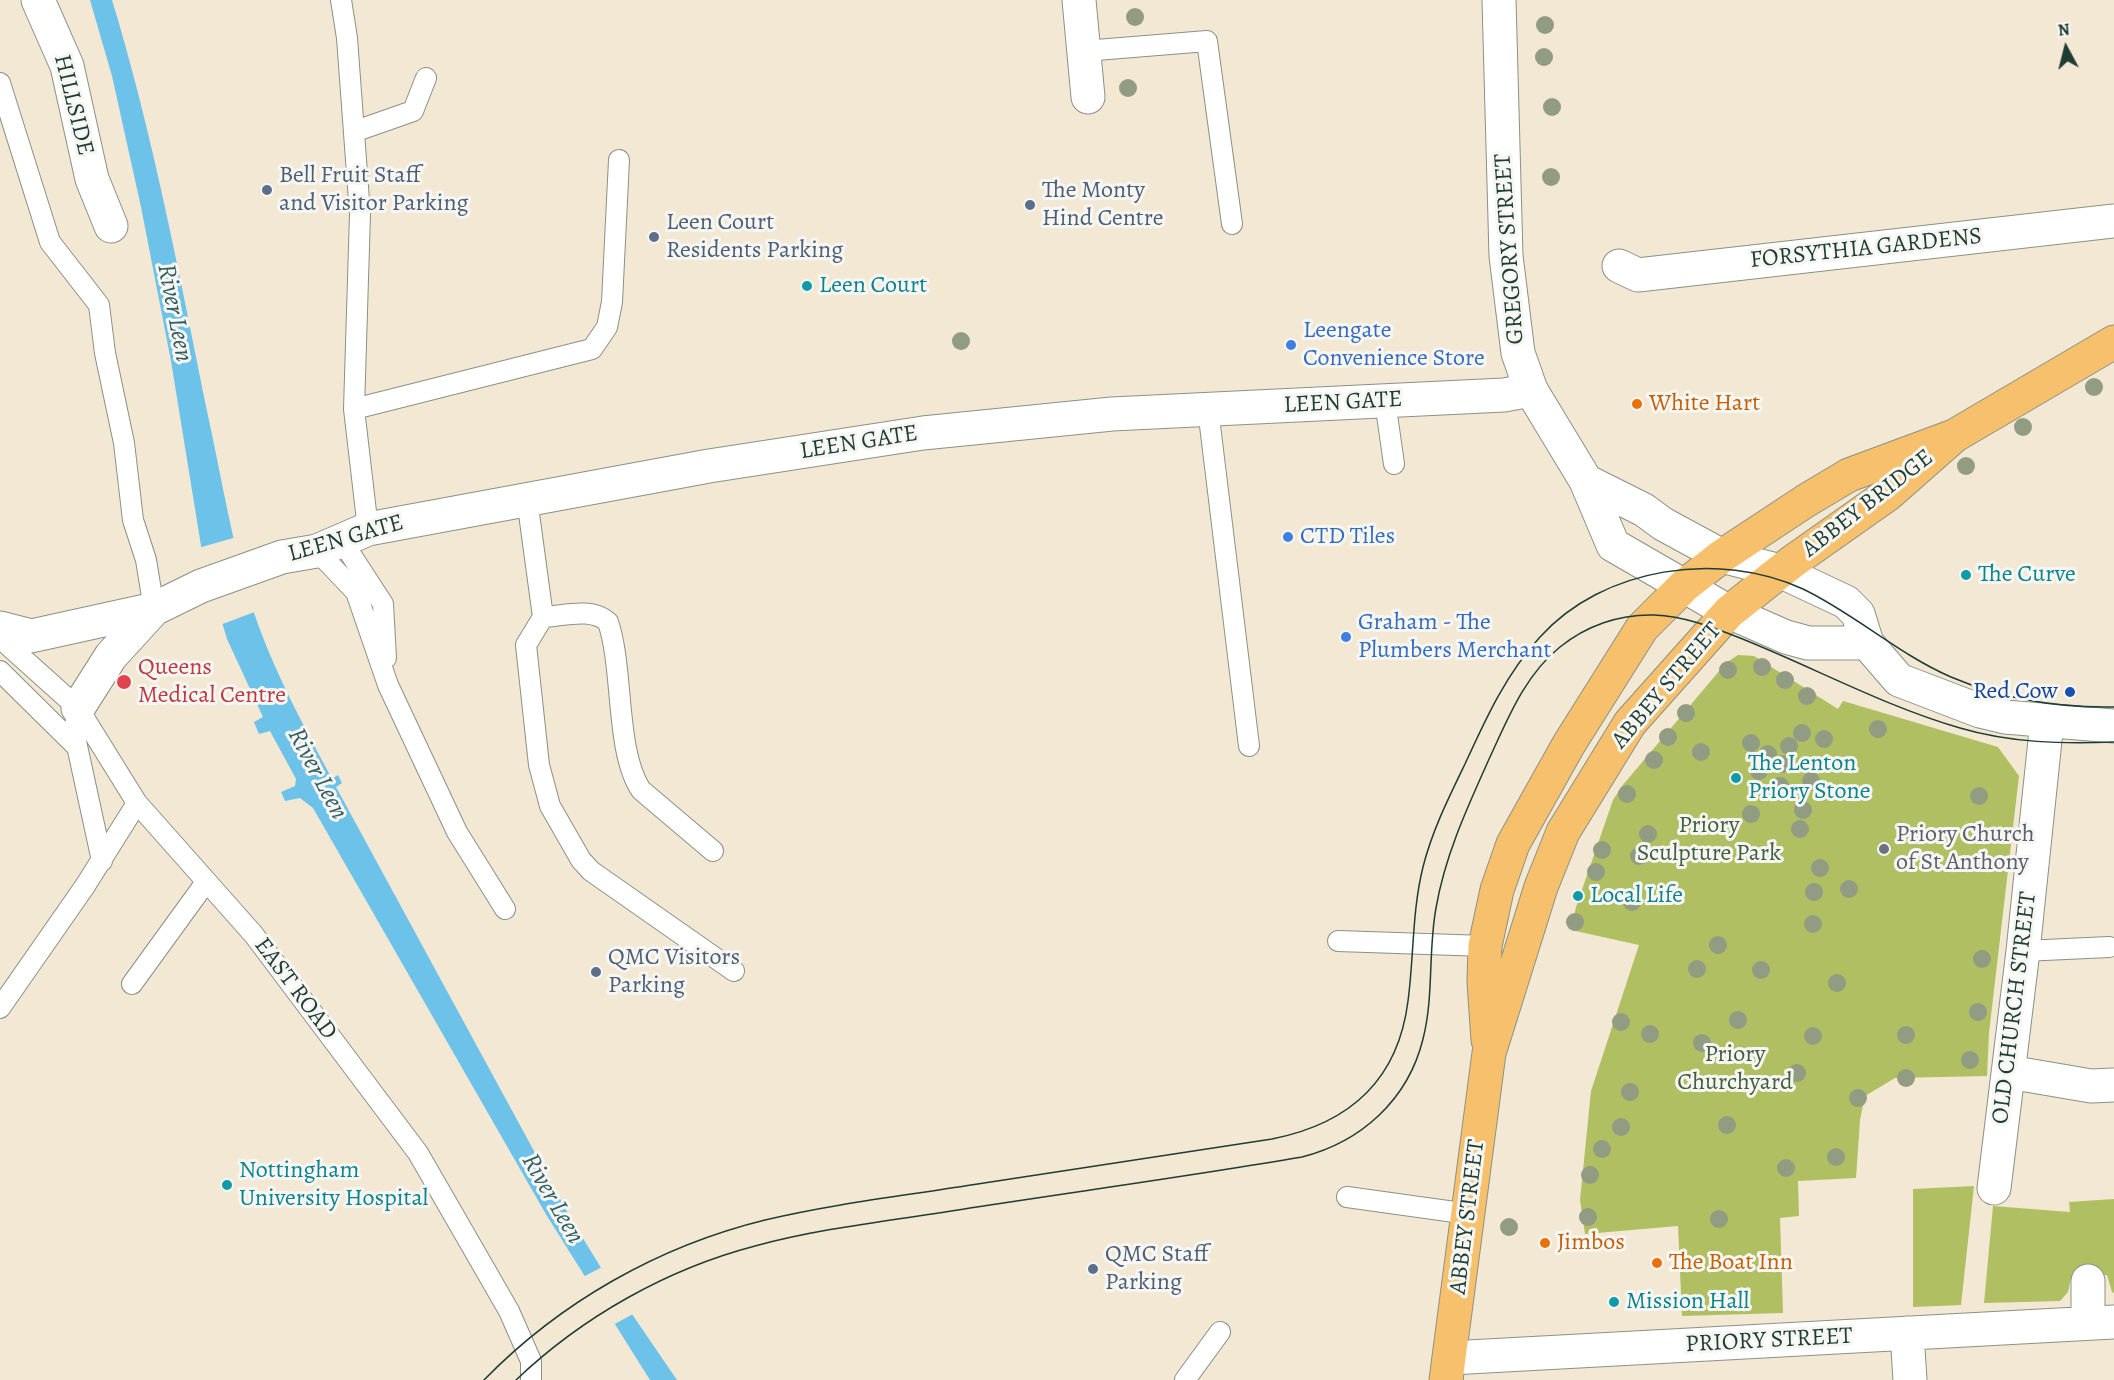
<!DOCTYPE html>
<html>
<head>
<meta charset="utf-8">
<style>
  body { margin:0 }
  #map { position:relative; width:2114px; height:1380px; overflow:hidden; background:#f3e8d4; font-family:Alegreya,serif }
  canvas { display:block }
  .north { position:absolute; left:2036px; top:18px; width:60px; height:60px; -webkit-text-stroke:4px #f6f6f2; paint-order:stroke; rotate:353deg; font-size:16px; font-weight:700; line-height:24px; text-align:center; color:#1f3d34 }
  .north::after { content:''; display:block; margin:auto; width:21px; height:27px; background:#1f3d34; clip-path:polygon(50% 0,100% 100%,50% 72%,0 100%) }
</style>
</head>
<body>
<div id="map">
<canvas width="2114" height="1380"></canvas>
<div class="north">N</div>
</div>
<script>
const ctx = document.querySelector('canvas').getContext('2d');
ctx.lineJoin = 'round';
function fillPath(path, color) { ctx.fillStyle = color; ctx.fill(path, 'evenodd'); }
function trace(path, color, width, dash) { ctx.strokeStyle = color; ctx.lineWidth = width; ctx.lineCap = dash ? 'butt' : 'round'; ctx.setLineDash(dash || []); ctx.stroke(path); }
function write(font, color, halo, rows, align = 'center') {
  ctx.font = font + ' Alegreya,serif'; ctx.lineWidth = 6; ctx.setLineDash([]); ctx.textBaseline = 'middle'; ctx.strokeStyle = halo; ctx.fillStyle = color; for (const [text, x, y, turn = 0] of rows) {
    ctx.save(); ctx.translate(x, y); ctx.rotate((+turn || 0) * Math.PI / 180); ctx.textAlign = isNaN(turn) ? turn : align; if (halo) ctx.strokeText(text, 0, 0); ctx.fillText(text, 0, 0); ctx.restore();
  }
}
const green = new Path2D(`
  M 1738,655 L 1754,656 L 1838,709 L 1843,701 L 1998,747 L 2019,776 L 1989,1033 L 1987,1076 L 1895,1078 L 1865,1096 L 1860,1120 L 1856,1178 L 1798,1181 L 1799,1216 L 1780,1218 L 1783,1313 L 1682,1316 L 1678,1226 L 1585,1234 L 1580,1200 L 1591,1091 L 1639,945 L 1571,930 L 1576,907 L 1613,800 L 1622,786 L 1726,663 Z
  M 1974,1186 L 1961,1305 L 1913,1307 L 1913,1189 Z
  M 2114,1199 L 2114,1293 L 2112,1292 L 2107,1275 L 2071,1278 L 2068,1292 L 2060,1301 L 1984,1303 L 1993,1206 L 2070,1212 L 2069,1202 Z`);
const water = new Path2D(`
  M 90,0 L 112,0 C 153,135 179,273 207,411 C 223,484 234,557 259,627 C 278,679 306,730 332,779 L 338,775 L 342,783 L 336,787 L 571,1219 L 608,1279 L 677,1380 L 650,1380 L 547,1216 L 313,808 L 300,798 L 285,801 L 281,792 L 295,786 L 296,779 L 270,731 L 259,734 L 254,722 L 263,717 L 227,639 L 203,558 L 171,361 L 141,207 L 112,76 Z`);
const pier = new Path2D(`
  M 237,537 L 257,611 L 220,625 L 198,548 Z
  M 604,1266 L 635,1313 L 611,1326 L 581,1278 Z`);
const service = new Path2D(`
  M 341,0 L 347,38 L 360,214 L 354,409 L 368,529
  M 1084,51 L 1207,41 L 1232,224
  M 0,83 L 50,242 L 99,305 L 105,353 L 124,443 L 133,520 L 146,560 L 154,609
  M 356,131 L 413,111 L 426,78
  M 1385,401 L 1394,464
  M 354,409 L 592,349 L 607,327 L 612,302 L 619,160
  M 1208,409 L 1249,746
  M 527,499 L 543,617 C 564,616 591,607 608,622 C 624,669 615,751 641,790 L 713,851
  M 342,541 L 383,604 L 386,658
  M 317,551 L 356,592 L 388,685 L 457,832 L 505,909
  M 543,617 L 526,645 L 539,765 L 550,806 L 581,860 L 591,871 L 734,971
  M 0,638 L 78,708 L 137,803 L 254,935 L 418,1153 L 509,1311 L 531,1361 L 531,1380
  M 0,671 L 77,747
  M 78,708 L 74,732 L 102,861
  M 1338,941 L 1485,946
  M 2023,951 L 2109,947
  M 132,984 L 206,882
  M 0,1008 L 85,886 L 137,803
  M 1347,1197 L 1469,1214
  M 1185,1380 L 1220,1332`);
const minor = new Path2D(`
  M 38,0 L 67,66 L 92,179 L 111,226
  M 1079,0 L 1088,97
  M 1619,266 L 1638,275 L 2114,221
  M 0,628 L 31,636 L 154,609 L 201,586 L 282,557 L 317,551 L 368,529 L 709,466 L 923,433 L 1112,414 L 1504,395 L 1531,390
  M 78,708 L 111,656 L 154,609
  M 2009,1072 L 2091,1086 L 2114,1085
  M 1994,1188 L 2023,951 L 2047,721
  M 2088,1281 L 2088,1323
  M 1907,1333 L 1910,1380
  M 1450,1358 L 2114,1322`);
const tertiary = new Path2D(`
  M 1499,0 L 1506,256 L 1518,353 L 1531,390 L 1586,481 L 1613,545 L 1729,612 L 1786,637 L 1808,643 L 1867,643
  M 1586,481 L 1644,510 L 1663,524 L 1722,556 L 1780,571 L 1846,602 L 1858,614 L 1867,643 L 1899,680 L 1980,711 L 2005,717 L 2114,726`);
const primary = new Path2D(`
  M 1488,1040 L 1484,982 L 1485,946 L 1497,890 L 1513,844 L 1569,744 L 1642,628 L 1684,586 L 1722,556 L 1807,500 L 1849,475 L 1954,436 L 2114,342
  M 1446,1380 L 1489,1053 L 1541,887 L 1563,832 L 1630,723 L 1729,612 L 1792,562 L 1887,495 L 1954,436`);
const tram = new Path2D(`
  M 484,1380 C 560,1302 659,1246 765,1220 C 832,1204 902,1196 971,1185 C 1071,1170 1171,1154 1272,1139 C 1348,1124 1398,1081 1408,1001 C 1414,956 1412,911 1423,867 C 1432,831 1449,797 1465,764 C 1486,718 1506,674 1540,637 C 1603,567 1719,550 1803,589 C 1855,614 1898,654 1951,677 C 2003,699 2058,708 2114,707
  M 516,1380 C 582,1317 667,1269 755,1246 C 825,1227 898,1220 970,1208 C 1080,1191 1191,1176 1302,1157 C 1361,1142 1408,1100 1423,1039 C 1434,996 1428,951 1436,908 C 1445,855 1468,806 1490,757 C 1508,718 1525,675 1560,647 C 1586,626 1619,614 1654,615 C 1684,616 1712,627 1740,638 C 1813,667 1884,706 1960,728 C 2011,743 2062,744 2114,742`);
const trees = [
  [1135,17],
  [1545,25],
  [1544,57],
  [1128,88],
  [1552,107],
  [1551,177],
  [961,341],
  [2094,387],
  [2023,427],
  [1966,466],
  [1762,667],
  [1728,670],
  [1785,680],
  [1807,696],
  [1686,713],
  [1878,729],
  [1802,733],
  [1668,737],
  [1824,739],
  [1751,743],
  [1789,746],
  [1701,752],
  [1768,754],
  [1654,760],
  [1783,764],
  [1759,771],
  [1811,781],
  [1780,786],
  [1627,794],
  [1979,796],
  [1803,810],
  [1751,814],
  [1800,829],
  [1648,834],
  [1602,850],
  [1639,856],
  [1820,868],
  [1596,872],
  [1849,889],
  [1814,892],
  [1632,902],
  [1575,922],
  [1813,924],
  [1718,945],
  [1982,959],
  [1697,969],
  [1761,970],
  [1837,983],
  [1978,1012],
  [1738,1020],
  [1621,1022],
  [1650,1034],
  [1906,1035],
  [1813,1036],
  [1702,1043],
  [1970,1060],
  [1797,1073],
  [1906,1078],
  [1630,1092],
  [1858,1098],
  [1727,1125],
  [1621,1127],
  [1602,1149],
  [1836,1157],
  [1786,1168],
  [1590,1175],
  [1588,1217],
  [1719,1219],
  [1509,1227]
];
const markers = [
  [267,190,6,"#5c6f8a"],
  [1030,205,6,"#5c6f8a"],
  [654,237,6,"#5c6f8a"],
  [807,286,6,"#0f9aa8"],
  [1291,345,6,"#3f7fe0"],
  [1637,404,6,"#e8710a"],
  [1288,537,6,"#3f7fe0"],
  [1966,575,6,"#0f9aa8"],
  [1346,637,6,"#3f7fe0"],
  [124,682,8,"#e0444e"],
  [2070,692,6,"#1a4fb4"],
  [1736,778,6,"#0f9aa8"],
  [1884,849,6,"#6b7280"],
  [1578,896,6,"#0f9aa8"],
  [596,972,6,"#5c6f8a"],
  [227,1185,6,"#0f9aa8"],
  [1545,1243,6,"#e8710a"],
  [1657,1263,6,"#e8710a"],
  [1093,1269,6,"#5c6f8a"],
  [1614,1302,6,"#0f9aa8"]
];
const streetNames = [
  ["HILLSIDE",73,105,76],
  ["GREGORY STREET",1510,249,-94],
  ["FORSYTHIA GARDENS",1866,249,-6],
  ["LEEN GATE",1343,403,-3],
  ["LEEN GATE",859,443,-9],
  ["ABBEY BRIDGE",1868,504,-38],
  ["LEEN GATE",346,539,-16],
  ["ABBEY STREET",1667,686,-50],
  ["EAST ROAD",295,989,53],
  ["OLD CHURCH STREET",2015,1008,-83],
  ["ABBEY STREET",1468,1217,-83],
  ["PRIORY STREET",1769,1341,-3]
];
const serviceNames = [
  ["Bell Fruit Staff",279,176],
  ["and Visitor Parking",279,204],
  ["The Monty",1042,191],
  ["Hind Centre",1042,219],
  ["Leen Court",666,223],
  ["Residents Parking",666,251],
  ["QMC Visitors",608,958],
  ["Parking",608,986],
  ["QMC Staff",1105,1255],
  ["Parking",1105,1283]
];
const cultureNames = [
  ["Leen Court",819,286],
  ["The Curve",1978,575],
  ["The Lenton",1748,764],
  ["Priory Stone",1748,792],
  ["Local Life",1590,896],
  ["Nottingham",239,1171],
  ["University Hospital",239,1199],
  ["Mission Hall",1626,1302]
];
const shopNames = [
  ["Leengate",1303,331],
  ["Convenience Store",1303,359],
  ["CTD Tiles",1300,537],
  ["Graham - The",1358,623],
  ["Plumbers Merchant",1358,651]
];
const foodNames = [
  ["White Hart",1649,404],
  ["Jimbos",1557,1243],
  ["The Boat Inn",1669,1263]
];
const healthNames = [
  ["Queens",138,668],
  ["Medical Centre",138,696]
];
const transitNames = [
  ["Red Cow",2058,692]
];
const parkNames = [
  ["Priory",1709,826],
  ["Sculpture Park",1709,854],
  ["Priory",1735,1055],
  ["Churchyard",1735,1083]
];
const worshipNames = [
  ["Priory Church",1896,835],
  ["of St Anthony",1896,863]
];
const waterNames = [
  ["River Leen",174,313,79],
  ["River Leen",317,774,62],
  ["River Leen",552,1199,60]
];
fillPath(green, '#afbf62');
fillPath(water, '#6cc2e9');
fillPath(pier, '#f3e8d4');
trace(service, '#899284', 22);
trace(minor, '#899284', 35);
trace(tertiary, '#899284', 35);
trace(primary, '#899284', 35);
trace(service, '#fff', 20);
trace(minor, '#fff', 33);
trace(tertiary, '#fff', 33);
trace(primary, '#f7c06c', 33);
trace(tram, '#1f3d34', 1.5);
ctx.fillStyle = '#929c83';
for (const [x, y] of trees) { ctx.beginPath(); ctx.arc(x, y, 9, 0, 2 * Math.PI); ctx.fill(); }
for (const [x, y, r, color] of markers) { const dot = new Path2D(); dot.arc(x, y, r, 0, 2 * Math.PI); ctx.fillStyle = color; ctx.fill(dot); trace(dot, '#f6f6f2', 2); }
write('24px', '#1f3d34', '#f6f6f2', streetNames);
write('24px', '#4e5e75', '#f6f6f2', serviceNames, 'left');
write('24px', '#0d838f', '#f6f6f2', cultureNames, 'left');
write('24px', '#366cbe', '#f6f6f2', shopNames, 'left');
write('24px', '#c56008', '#f6f6f2', foodNames, 'left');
write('24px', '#be3a42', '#f6f6f2', healthNames, 'left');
write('24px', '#164399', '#f6f6f2', transitNames, 'right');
write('24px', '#435e40', '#f6f6f2', parkNames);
write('24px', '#5b616d', '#f6f6f2', worshipNames, 'left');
write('italic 26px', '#325e61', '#f6f6f2', waterNames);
</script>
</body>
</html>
